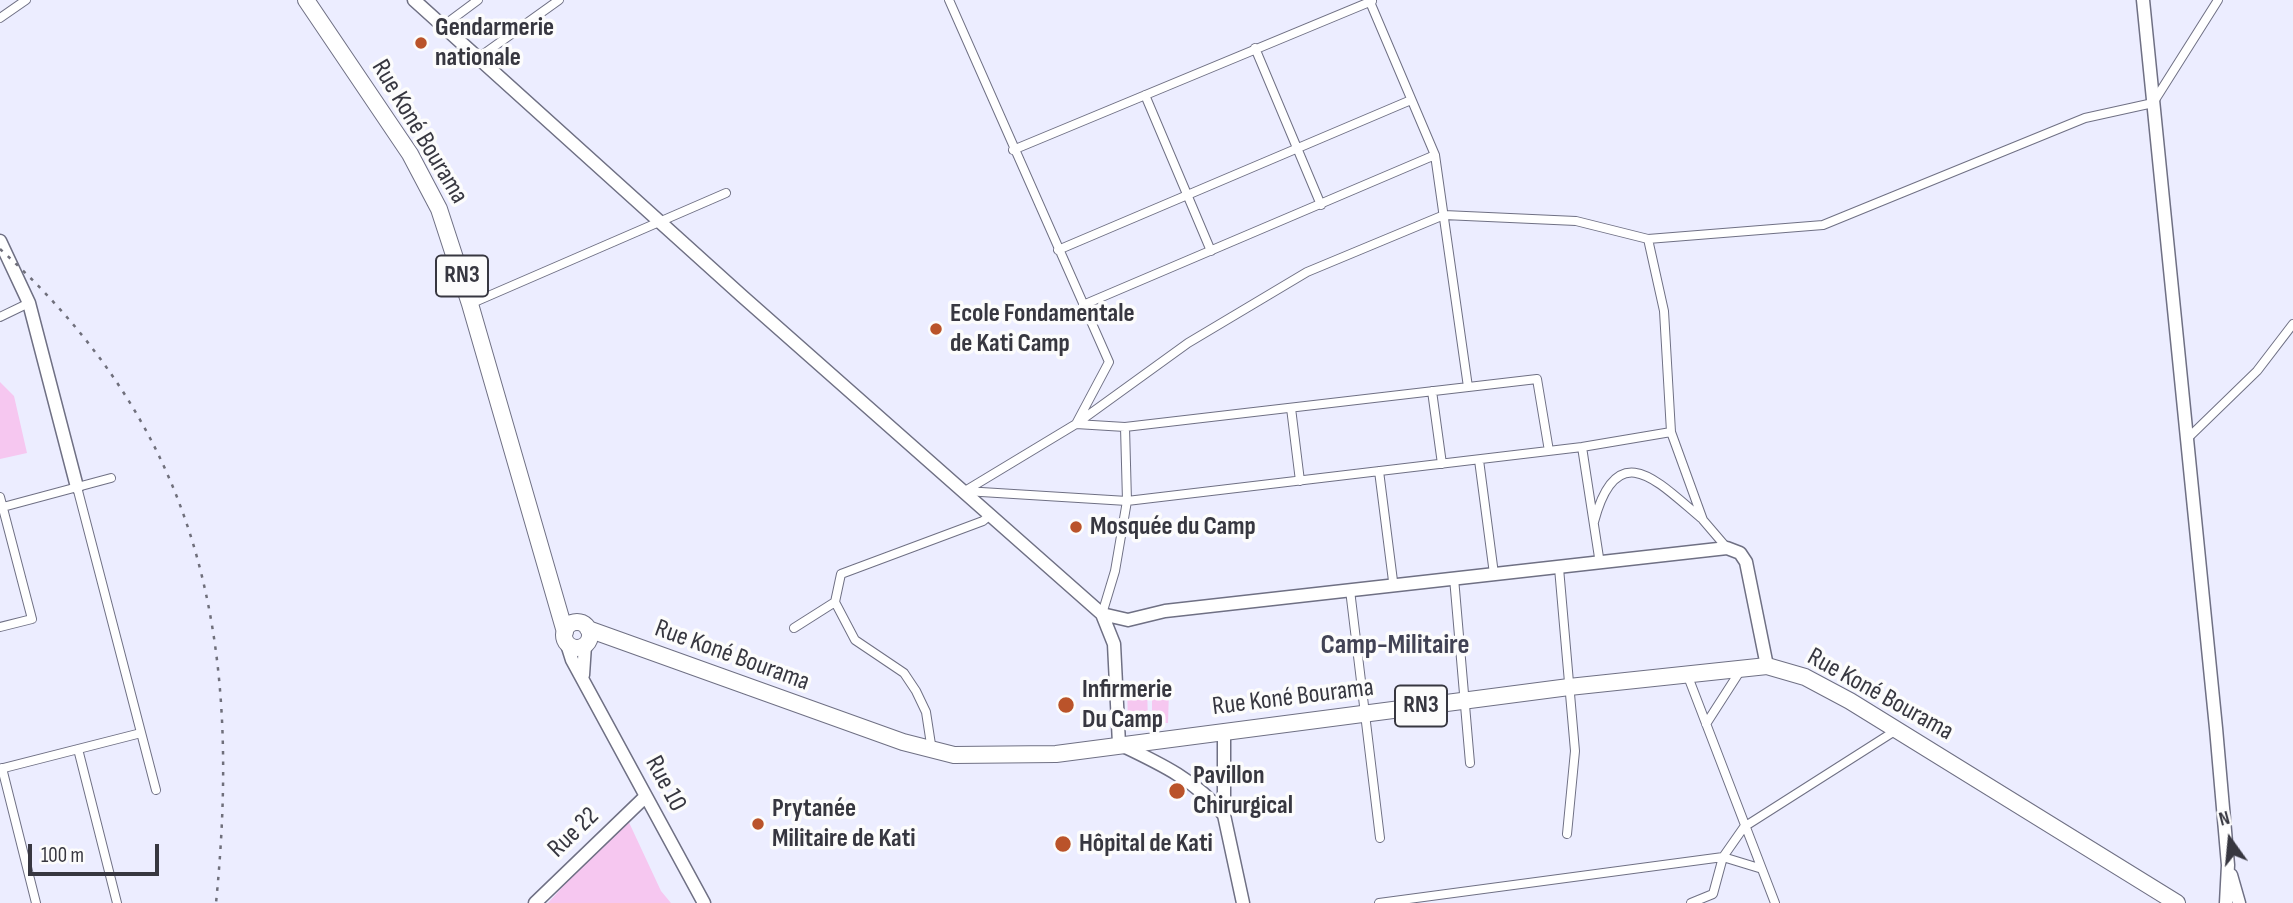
<!DOCTYPE html>
<html>
<head>
<meta charset="utf-8">
<style>
  body { margin:0 }
  #map { position:relative; width:2293px; height:903px; overflow:hidden; background:#ecedff; font-family:"Sofia Sans Condensed",sans-serif }
  canvas { display:block }
  .north { position:absolute; left:2195px; top:805px; width:70px; height:70px; -webkit-text-stroke:5px #fcfcfc; paint-order:stroke; rotate:345deg; font-size:19px; font-weight:700; line-height:28px; text-align:center; color:#373740 }
  .north::after { content:''; display:block; margin:auto; width:24px; height:32px; background:#373740; clip-path:polygon(50% 0,100% 100%,50% 72%,0 100%) }
  .scale { position:absolute; left:28px; top:844px; width:131px; height:32px; box-sizing:border-box; border:4px solid #373740; border-top:0; padding-left:9px; font-size:21px; line-height:24px; white-space:nowrap; color:#373740; -webkit-text-stroke:5px #fcfcfc; paint-order:stroke }
</style>
</head>
<body>
<div id="map">
<canvas width="2293" height="903"></canvas>
<div class="north">N</div>
<div class="scale">100 m</div>
</div>
<script>
const ctx = document.querySelector('canvas').getContext('2d');
ctx.lineJoin = 'round';
function fillPath(path, color) { ctx.fillStyle = color; ctx.fill(path, 'evenodd'); }
function trace(path, color, width, dash) { ctx.strokeStyle = color; ctx.lineWidth = width; ctx.lineCap = dash ? 'butt' : 'round'; ctx.setLineDash(dash || []); ctx.stroke(path); }
function write(font, color, halo, rows, align = 'center') {
  ctx.font = font + ' "Sofia Sans Condensed",sans-serif'; ctx.lineWidth = 7; ctx.setLineDash([]); ctx.textBaseline = 'middle'; ctx.strokeStyle = halo; ctx.fillStyle = color; for (const [text, x, y, turn = 0] of rows) {
    ctx.save(); ctx.translate(x, y); ctx.rotate((+turn || 0) * Math.PI / 180); ctx.textAlign = isNaN(turn) ? turn : align; if (halo) ctx.strokeText(text, 0, 0); ctx.fillText(text, 0, 0); ctx.restore();
  }
}
const green = new Path2D(`
  M 0,382 L 14,396 L 27,453 L 0,459 Z
  M 1127,684 L 1147,684 L 1148,724 L 1128,725 Z
  M 1152,690 L 1169,690 L 1168,723 L 1152,723 Z
  M 626,816 L 661,891 L 671,903 L 548,903 Z`);
const street = new Path2D(`
  M 949,0 L 1109,362 L 1076,424 L 1125,427 L 1537,379 L 1549,451
  M 1370,2 L 1435,155 L 1468,387
  M 0,18 L 26,0
  M 443,26 L 478,0
  M 1255,48 L 1321,205
  M 478,58 L 559,0
  M 1145,95 L 1211,251
  M 1013,150 L 1372,1
  M 1648,239 L 1823,225 L 2085,118 L 2153,103 L 2218,0
  M 1058,250 L 1411,100
  M 470,304 L 726,193
  M 1083,305 L 1435,155
  M 0,317 L 29,303
  M 1432,391 L 1442,464
  M 1291,408 L 1300,481
  M 2188,438 L 2257,371 L 2293,324
  M 1582,447 L 1600,564
  M 1479,460 L 1494,574
  M 1379,471 L 1393,581
  M 77,487 L 156,790
  M 965,491 L 1076,424 L 1188,343 L 1307,272 L 1444,215 L 1576,221 L 1648,239 L 1664,311 L 1671,432 L 1703,520 L 1727,548
  M 965,491 L 1127,501 L 1582,447 L 1671,432
  M 0,497 L 32,619 L 0,627
  M 3,507 L 111,478
  M 1594,522 C 1617,435 1658,482 1701,518
  M 1559,568 L 1575,751 L 1567,834
  M 1454,578 L 1470,763
  M 1350,590 L 1380,838
  M 1102,614 L 1115,571 L 1127,501 L 1125,427
  M 794,628 L 835,602
  M 1687,674 L 1775,903
  M 1706,724 L 1742,668
  M 78,749 L 117,903
  M 932,751 L 926,712 L 916,691 L 904,673 L 855,640 L 835,602 L 841,574 L 983,521 L 991,514
  M 2,768 L 36,903
  M 0,769 L 141,733
  M 1379,903 L 1723,857 L 1744,827 L 1898,729
  M 1691,903 L 1713,894 L 1723,857 L 1759,868`);
const secondary = new Path2D(`
  M 414,0 L 742,296 L 1102,614 L 1128,620 L 1165,611 L 1727,548 L 1740,553 L 1746,562 L 1767,666
  M 2143,0 L 2216,728 L 2228,865 L 2226,903
  M 0,241 L 29,303 L 77,487
  M 1102,614 L 1114,644 L 1119,744 C 1159,763 1196,780 1224,815
  M 566,641 L 572,660 L 704,903
  M 583,675 L 585,645
  M 1224,731 L 1224,815 L 1243,903
  M 2231,875 L 2239,903
  M 535,903 L 645,797`);
const highway = new Path2D(`
  M 306,0 L 410,154 L 439,209 L 470,304 L 565,632
  M564 635a13 13 0 1 1 26 0a13 13 0 1 1-26 0Z
  M 588,629 L 903,742 L 954,755 L 1056,754 L 1569,687 L 1767,666 L 1805,677 L 1850,701 L 2177,903`);
const rail = new Path2D(`
  M 0,249 C 203,433 242,640 216,903`);
const markers = [
  [421,43,7,"#ba532a"],
  [936,329,7,"#ba532a"],
  [1076,527,7,"#ba532a"],
  [1066,705,9,"#ba532a"],
  [1177,791,9,"#ba532a"],
  [758,824,7,"#ba532a"],
  [1063,844,9,"#ba532a"]
];
const shields = [
  [462,276,52],
  [1421,706,52]
];
const shieldNames = [
  ["RN3",462,276],
  ["RN3",1421,706]
];
const poiNames = [
  ["Gendarmerie",435,28],
  ["nationale",435,58],
  ["Ecole Fondamentale",950,314],
  ["de Kati Camp",950,344],
  ["Mosquée du Camp",1090,527],
  ["Infirmerie",1082,690],
  ["Du Camp",1082,720],
  ["Pavillon",1193,776],
  ["Chirurgical",1193,806],
  ["Prytanée",772,809],
  ["Militaire de Kati",772,839],
  ["Hôpital de Kati",1079,844]
];
const streetNames = [
  ["Rue Koné Bourama",419,132,59],
  ["Rue Koné Bourama",732,656,20],
  ["Rue Koné Bourama",1880,695,29],
  ["Rue Koné Bourama",1293,698,-7],
  ["Rue 10",665,784,62],
  ["Rue 22",574,833,-44]
];
const neighbourhoodNames = [
  ["Camp-Militaire",1395,646]
];
fillPath(green, '#f6c7f0');
trace(street, '#6f7084', 10);
trace(secondary, '#6f7084', 15);
trace(highway, '#6f7084', 18);
trace(street, '#fff', 8);
trace(secondary, '#fff', 12);
trace(highway, '#fff', 16);
trace(rail, '#6f6f7b', 2.5, [3.5, 7]);
for (const [x, y, r, color] of markers) { const dot = new Path2D(); dot.arc(x, y, r, 0, 2 * Math.PI); ctx.fillStyle = color; ctx.fill(dot); trace(dot, '#fcfcfc', 2.5); }
for (const [x, y, w] of shields) { const box = new Path2D(); box.roundRect(x - w / 2, y - 20.5, w, 41, 5); ctx.fillStyle = '#fcfcfc'; ctx.fill(box); trace(box, '#373740', 2); }
write('bold 24px', '#373740', null, shieldNames);
write('bold 26px', '#373740', '#fcfcfc', poiNames, 'left');
write('26px', '#373740', '#fcfcfc', streetNames);
write('bold 28px', '#424355', '#fcfcfc', neighbourhoodNames);
</script>
</body>
</html>
